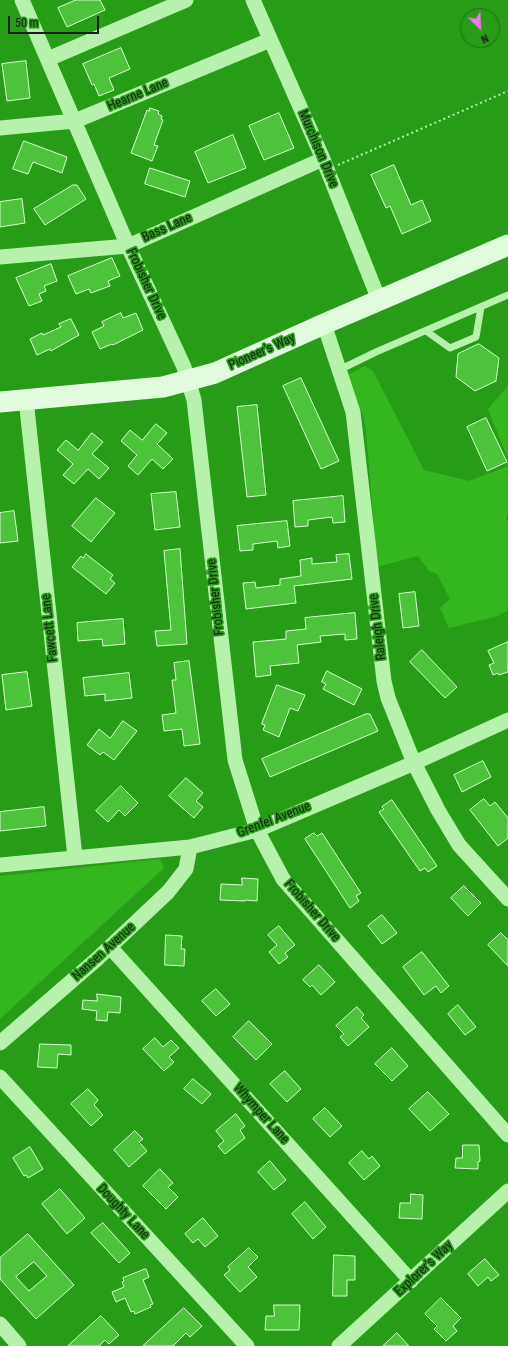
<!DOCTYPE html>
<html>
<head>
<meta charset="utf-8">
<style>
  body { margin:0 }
  #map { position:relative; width:508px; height:1346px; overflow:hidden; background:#279c17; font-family:"Roboto Condensed",sans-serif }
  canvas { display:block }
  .north { position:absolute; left:460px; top:8px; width:40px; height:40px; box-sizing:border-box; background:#279c17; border:1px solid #236919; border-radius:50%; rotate:156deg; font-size:11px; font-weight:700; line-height:16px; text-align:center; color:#1d1d1d }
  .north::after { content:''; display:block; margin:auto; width:14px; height:18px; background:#ff6ffc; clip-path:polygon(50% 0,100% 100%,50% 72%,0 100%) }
  .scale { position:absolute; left:8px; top:16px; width:91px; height:18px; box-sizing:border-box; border:2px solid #1d1d1d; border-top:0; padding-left:5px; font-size:12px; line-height:14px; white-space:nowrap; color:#1d1d1d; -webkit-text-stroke:3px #279c17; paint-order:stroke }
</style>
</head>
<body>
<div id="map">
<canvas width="508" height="1346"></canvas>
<div class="north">N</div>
<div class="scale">50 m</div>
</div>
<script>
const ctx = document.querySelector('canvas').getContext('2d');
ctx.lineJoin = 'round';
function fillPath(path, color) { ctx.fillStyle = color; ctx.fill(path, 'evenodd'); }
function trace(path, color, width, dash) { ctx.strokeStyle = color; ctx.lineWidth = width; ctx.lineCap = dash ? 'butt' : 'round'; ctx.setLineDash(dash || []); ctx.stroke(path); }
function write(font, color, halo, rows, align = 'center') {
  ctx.font = font + ' "Roboto Condensed",sans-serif'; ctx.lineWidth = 3.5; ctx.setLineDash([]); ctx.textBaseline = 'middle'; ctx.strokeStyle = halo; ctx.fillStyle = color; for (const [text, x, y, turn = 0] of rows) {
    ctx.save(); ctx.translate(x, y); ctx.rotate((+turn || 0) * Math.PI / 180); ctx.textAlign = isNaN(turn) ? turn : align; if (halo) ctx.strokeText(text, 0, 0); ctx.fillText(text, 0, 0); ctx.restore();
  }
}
const green = new Path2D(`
  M 365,366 L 373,371 L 424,470 L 469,481 L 508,466 L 508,513 L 506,520 L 508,520 L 508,610 L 498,616 L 449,628 L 440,608 L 450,599 L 437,574 L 429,571 L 418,556 L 377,567 L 366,429 L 363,416 L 347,375 Z
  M 508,386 L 508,459 L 488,409 Z
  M 160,859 L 164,868 L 0,1019 L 0,876 Z`);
const building = new Path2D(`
  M 76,0 L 100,0 L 105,10 L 67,27 L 58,8 Z
  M 121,48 L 130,69 L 109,78 L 114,90 L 99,96 L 94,84 L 92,85 L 83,64 Z
  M 26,61 L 30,98 L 7,101 L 2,64 Z
  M 150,108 L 159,111 L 158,114 L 162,116 L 161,119 L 163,120 L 154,145 L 158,146 L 152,161 L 131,153 L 147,110 L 149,111 Z
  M 279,113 L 294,148 L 264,160 L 249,126 Z
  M 233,135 L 246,168 L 208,183 L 195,152 Z
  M 24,141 L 67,157 L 62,173 L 33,162 L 28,174 L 13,169 Z
  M 394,165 L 411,205 L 422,200 L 431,221 L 402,234 L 390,206 L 386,208 L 371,175 Z
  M 150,168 L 190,181 L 185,197 L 145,184 Z
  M 73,185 L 77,185 L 86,199 L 45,225 L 34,209 Z
  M 22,199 L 25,223 L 0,227 L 0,202 Z
  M 112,258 L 120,276 L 108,281 L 110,286 L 91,293 L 89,289 L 76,294 L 68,276 Z
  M 51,264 L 57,281 L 44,286 L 46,291 L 39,294 L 42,301 L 29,306 L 16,278 Z
  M 121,313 L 123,318 L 136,313 L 143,330 L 113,345 L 112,344 L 100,349 L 92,332 L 104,326 L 102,322 Z
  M 71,319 L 79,335 L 51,351 L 50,349 L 37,355 L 30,339 L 42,333 L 43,335 L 61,327 L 59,324 Z
  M 479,344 L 499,358 L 496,381 L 475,391 L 456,377 L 458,354 Z
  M 301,378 L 339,461 L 321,469 L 283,386 Z
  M 257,405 L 266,495 L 247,497 L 237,407 Z
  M 486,418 L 507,462 L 487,471 L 467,427 Z
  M 156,424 L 167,433 L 157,444 L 173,459 L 163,469 L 152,459 L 138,475 L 128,466 L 137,455 L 121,441 L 130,430 L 142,440 Z
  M 92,433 L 103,442 L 92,454 L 109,468 L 99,479 L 88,469 L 74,484 L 63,475 L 73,464 L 57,450 L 66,440 L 78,450 Z
  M 176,492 L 180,527 L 155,530 L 151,494 Z
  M 343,496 L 345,522 L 333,523 L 332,517 L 308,520 L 308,526 L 295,527 L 293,501 Z
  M 96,498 L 115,513 L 91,542 L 72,526 Z
  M 14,511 L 18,541 L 0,543 L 0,513 Z
  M 287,521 L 290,546 L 278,548 L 277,541 L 253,544 L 253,550 L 240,551 L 237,526 Z
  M 180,549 L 187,644 L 157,646 L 155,631 L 171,630 L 164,551 Z
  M 86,554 L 113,575 L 110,579 L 115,583 L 106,594 L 72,567 L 81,556 L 83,558 Z
  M 349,554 L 352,579 L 294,586 L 296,603 L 246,609 L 243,583 L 255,582 L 256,588 L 280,585 L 280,579 L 301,576 L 300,560 L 312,558 L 312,564 L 337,562 L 336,555 Z
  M 415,592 L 419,626 L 403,628 L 399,594 Z
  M 355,613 L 357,639 L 345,640 L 345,634 L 320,636 L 321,642 L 297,645 L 299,663 L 270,666 L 271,675 L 256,677 L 253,642 L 286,639 L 286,631 L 306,629 L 305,618 Z
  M 123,619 L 125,644 L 103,646 L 102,639 L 78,641 L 77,623 Z
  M 508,642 L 508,672 L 499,675 L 498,673 L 493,675 L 489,665 L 494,663 L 488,651 Z
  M 422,650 L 457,687 L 445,698 L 410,662 Z
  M 189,661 L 200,744 L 184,746 L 182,729 L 164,731 L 162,715 L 176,713 L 172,680 L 176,680 L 174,663 Z
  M 327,671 L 362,689 L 354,705 L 323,689 L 326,684 L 322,682 Z
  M 27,672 L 32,706 L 6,710 L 2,675 Z
  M 129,673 L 132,698 L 105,701 L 105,694 L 85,696 L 83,678 Z
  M 277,685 L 305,695 L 298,711 L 290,708 L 279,737 L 263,730 L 265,725 L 262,724 Z
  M 366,714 L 370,714 L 378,731 L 270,777 L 262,759 Z
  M 123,721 L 137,731 L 114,760 L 103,752 L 100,755 L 87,745 L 99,729 L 110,738 Z
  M 483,761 L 491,777 L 462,792 L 454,775 Z
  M 186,778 L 203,793 L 196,801 L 203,807 L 194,818 L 169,796 Z
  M 121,786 L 138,803 L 125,816 L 119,810 L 108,822 L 96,811 Z
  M 484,799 L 490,806 L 495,802 L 508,818 L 508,838 L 498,846 L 470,810 Z
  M 392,800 L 437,866 L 428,872 L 425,868 L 420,871 L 379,812 L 384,809 L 382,807 Z
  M 44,807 L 46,826 L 0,831 L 0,812 Z
  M 314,833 L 317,836 L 322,833 L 361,893 L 356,896 L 359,901 L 350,908 L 305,839 Z
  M 242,878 L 258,879 L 257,901 L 245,900 L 245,901 L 220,900 L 221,884 L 242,885 Z
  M 464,886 L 481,903 L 468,916 L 451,898 Z
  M 382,915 L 397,933 L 382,944 L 368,926 Z
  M 279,926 L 295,945 L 285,953 L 288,957 L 279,964 L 269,952 L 277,945 L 268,935 Z
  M 501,933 L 508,940 L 508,966 L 488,945 Z
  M 166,935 L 182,936 L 181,949 L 185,949 L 184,966 L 165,965 Z
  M 422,952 L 449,986 L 441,993 L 436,986 L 424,995 L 403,967 Z
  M 319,965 L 335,982 L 321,995 L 312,985 L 310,987 L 303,980 Z
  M 216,989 L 230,1004 L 216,1016 L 202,1001 Z
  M 97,994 L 121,997 L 120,1013 L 108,1012 L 107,1021 L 96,1020 L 97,1011 L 82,1009 L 83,1000 L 97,1001 Z
  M 458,1005 L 476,1027 L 465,1035 L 448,1014 Z
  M 357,1007 L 364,1015 L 361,1018 L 369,1027 L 348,1046 L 340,1037 L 344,1034 L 336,1026 Z
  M 249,1021 L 272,1044 L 256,1060 L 233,1037 Z
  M 155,1038 L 163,1047 L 171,1040 L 179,1048 L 169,1057 L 174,1062 L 164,1071 L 143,1049 Z
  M 40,1044 L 71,1045 L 71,1055 L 58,1054 L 57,1068 L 38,1067 Z
  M 392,1048 L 408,1066 L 392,1081 L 375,1064 Z
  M 285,1071 L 301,1089 L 287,1102 L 270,1084 Z
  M 193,1079 L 211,1094 L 202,1104 L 184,1089 Z
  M 88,1089 L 98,1100 L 94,1105 L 103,1115 L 91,1126 L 71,1104 Z
  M 428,1092 L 449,1114 L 430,1131 L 409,1109 Z
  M 325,1108 L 342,1126 L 330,1137 L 313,1119 Z
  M 236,1114 L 245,1126 L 240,1130 L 245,1138 L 225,1154 L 218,1146 L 224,1141 L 216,1131 Z
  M 135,1131 L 143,1139 L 139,1142 L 147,1151 L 129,1167 L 114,1150 Z
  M 463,1145 L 479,1145 L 480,1161 L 478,1162 L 478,1169 L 455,1168 L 456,1158 L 462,1158 Z
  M 30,1147 L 43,1169 L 28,1178 L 26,1175 L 24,1176 L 13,1158 Z
  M 362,1151 L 369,1159 L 372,1156 L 380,1166 L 364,1180 L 349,1163 Z
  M 270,1161 L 286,1180 L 274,1190 L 258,1172 Z
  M 160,1169 L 173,1183 L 168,1187 L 178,1197 L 166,1209 L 143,1186 Z
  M 60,1189 L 85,1218 L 67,1234 L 42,1204 Z
  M 411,1194 L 423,1195 L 422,1219 L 399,1218 L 400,1203 L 410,1203 Z
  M 305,1202 L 326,1227 L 313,1239 L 292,1214 Z
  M 203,1218 L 218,1236 L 205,1247 L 198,1239 L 193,1243 L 185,1234 Z
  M 103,1223 L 130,1253 L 119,1263 L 91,1233 Z
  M 28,1234 L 74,1285 L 36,1319 L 0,1279 L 0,1258 ZM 34,1262 L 47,1276 L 29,1291 L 16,1277 Z
  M 249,1248 L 258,1257 L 248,1267 L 257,1277 L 240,1292 L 224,1275 L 230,1270 L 228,1267 Z
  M 334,1255 L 355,1256 L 355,1280 L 347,1280 L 347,1296 L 333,1296 Z
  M 485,1259 L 499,1275 L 491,1281 L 488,1277 L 478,1286 L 468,1274 Z
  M 146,1269 L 149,1277 L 143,1280 L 153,1304 L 150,1305 L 151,1307 L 135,1314 L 134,1311 L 131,1312 L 125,1298 L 116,1302 L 112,1292 L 124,1287 L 122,1282 L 124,1281 L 123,1278 Z
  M 441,1298 L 461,1318 L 453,1326 L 457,1331 L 446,1341 L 434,1329 L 437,1326 L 425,1314 Z
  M 274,1305 L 300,1305 L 299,1330 L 265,1330 L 266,1316 L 274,1316 Z
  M 184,1308 L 202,1326 L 190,1337 L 186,1333 L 173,1346 L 143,1346 Z
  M 101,1316 L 119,1335 L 109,1344 L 105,1340 L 99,1346 L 68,1346 Z
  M 397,1333 L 409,1346 L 383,1346 Z`);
const path = new Path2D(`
  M 338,165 L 508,91`);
const service = new Path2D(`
  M 426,331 L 450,348 L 476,337 L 481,307
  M 339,370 L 376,352 L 508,295`);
const minor = new Path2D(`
  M 22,0 L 128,246 L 184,367 L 194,400 L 235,760 L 257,830 L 283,879 L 508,1135
  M 253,0 L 323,159 L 379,300
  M 48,59 L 186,0
  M 0,128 L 75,121 L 270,40
  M 0,257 L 128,246 L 323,159
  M 324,324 L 353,412 L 384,681 L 388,698 L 414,763 L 438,810 L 459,845 L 508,899
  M 26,399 L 75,857
  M 0,865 L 190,847 L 257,830 L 414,763 L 508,720
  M 110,947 L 411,1281
  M 0,1043 L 97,959 L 168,892 L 186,869 L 190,847
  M 0,1077 L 247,1346
  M 0,1324 L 19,1346
  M 339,1346 L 508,1191`);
const secondary = new Path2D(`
  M 0,402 L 163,387 L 215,373 L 324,324 L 508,245`);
const streetNames = [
  ["Hearne Lane",138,95,-23],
  ["Murchison Drive",318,149,67],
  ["Bass Lane",167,228,-24],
  ["Frobisher Drive",146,284,65],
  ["Pioneer's Way",262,352,-24],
  ["Frobisher Drive",216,597,-96],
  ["Raleigh Drive",378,627,-97],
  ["Fawcett Lane",50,628,-96],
  ["Grenfel Avenue",274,820,-21],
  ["Frobisher Drive",312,911,49],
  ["Nansen Avenue",104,952,-42],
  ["Whymper Lane",261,1114,48],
  ["Doughty Lane",123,1212,47],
  ["Explorer's Way",424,1269,-43]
];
fillPath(green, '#34b61f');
fillPath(building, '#4dc23b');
trace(building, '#dbfdd5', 1);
trace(path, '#b7f2ad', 2, [2, 3]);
trace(service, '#b7f2ad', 7);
trace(minor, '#b7f2ad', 15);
trace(secondary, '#e0fcdd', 21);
write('13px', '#1d1d1d', '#279c17', streetNames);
</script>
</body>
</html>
